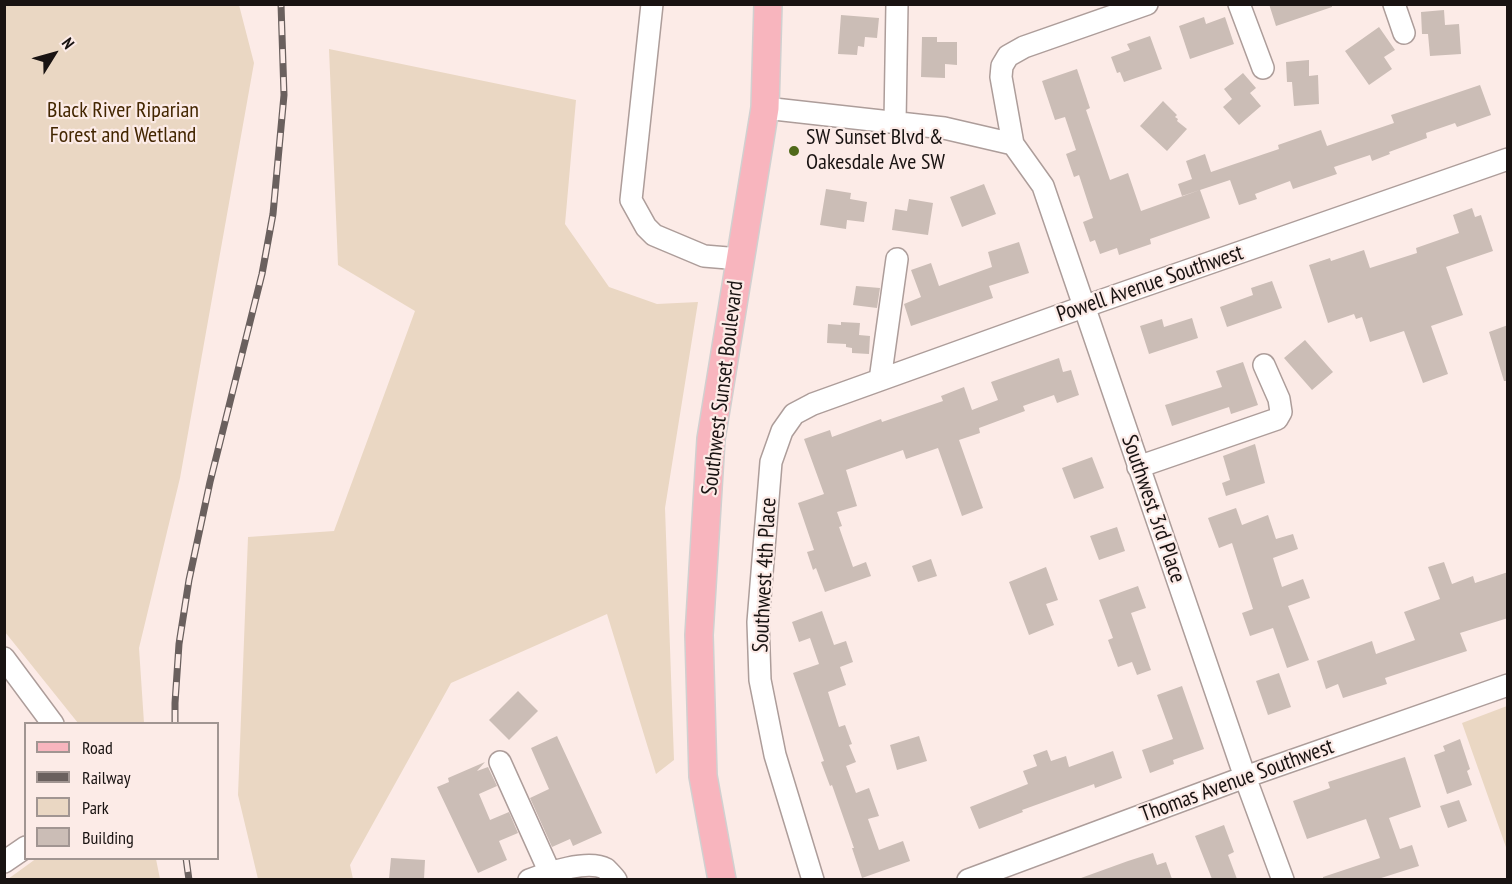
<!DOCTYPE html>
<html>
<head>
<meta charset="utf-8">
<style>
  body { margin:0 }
  #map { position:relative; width:1512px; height:884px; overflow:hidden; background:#fcebe7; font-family:"PT Sans Narrow",sans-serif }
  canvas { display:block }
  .frame { position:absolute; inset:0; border:6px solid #191312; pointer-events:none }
  .legend { position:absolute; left:24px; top:722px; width:195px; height:138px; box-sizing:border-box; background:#fcebe7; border:2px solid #a19592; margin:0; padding:8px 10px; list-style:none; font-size:18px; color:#191312 }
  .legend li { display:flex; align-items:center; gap:12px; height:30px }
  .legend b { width:30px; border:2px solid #a19592 }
  .north { position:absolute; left:24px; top:24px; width:60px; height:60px; -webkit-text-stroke:4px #fcebe7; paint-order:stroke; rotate:53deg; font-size:16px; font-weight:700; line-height:24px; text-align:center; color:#191312 }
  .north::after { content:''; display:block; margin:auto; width:21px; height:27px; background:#191312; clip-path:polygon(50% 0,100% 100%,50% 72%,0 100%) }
</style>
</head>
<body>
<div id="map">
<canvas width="1512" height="884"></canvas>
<div class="frame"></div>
<ul class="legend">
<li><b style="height:8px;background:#f8b5be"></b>Road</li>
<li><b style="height:8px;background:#6a605e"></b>Railway</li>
<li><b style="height:16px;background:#ead7c3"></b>Park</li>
<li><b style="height:16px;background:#cbbdb6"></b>Building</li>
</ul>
<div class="north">N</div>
</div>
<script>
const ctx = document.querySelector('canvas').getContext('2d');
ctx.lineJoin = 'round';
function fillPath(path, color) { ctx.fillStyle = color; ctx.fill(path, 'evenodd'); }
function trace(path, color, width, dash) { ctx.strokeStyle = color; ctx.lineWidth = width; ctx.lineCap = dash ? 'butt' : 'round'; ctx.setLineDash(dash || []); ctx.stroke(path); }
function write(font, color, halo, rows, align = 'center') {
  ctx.font = font + ' "PT Sans Narrow",sans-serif'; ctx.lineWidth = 4.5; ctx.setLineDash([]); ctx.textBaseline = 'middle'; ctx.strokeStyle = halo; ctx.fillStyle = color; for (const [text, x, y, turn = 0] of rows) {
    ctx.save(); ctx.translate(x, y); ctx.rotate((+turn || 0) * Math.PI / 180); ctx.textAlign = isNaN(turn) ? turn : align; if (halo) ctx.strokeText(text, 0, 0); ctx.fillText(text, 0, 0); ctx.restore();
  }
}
const green = new Path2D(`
  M 4,5 L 239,5 L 254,63 L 180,478 L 139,648 L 144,723 L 78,723 L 5,632 Z
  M 329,49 L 576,100 L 565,224 L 609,287 L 657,304 L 698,302 L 665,508 L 674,760 L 656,774 L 607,614 L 451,683 L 350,865 L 353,879 L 258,879 L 238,795 L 248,537 L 334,531 L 415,311 L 338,265 Z
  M 1507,706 L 1508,706 L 1507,850 L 1462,723 Z
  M 37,858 L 156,859 L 160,879 L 8,879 Z`);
const building = new Path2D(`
  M 1269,4 L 1332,4 L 1332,7 L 1276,26 Z
  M 1444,10 L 1445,25 L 1459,24 L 1461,54 L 1430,56 L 1428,34 L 1422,34 L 1421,12 Z
  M 841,15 L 879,18 L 877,38 L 865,37 L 864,47 L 858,46 L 857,55 L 838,54 Z
  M 1204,17 L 1206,24 L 1225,17 L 1234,44 L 1190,59 L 1179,26 Z
  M 1379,27 L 1395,50 L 1384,57 L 1392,69 L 1369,85 L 1345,51 Z
  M 1150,36 L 1162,69 L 1124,82 L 1120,72 L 1117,73 L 1111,57 L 1130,50 L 1127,44 Z
  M 922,37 L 937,37 L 937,42 L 957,42 L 957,65 L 945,64 L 945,78 L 921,77 Z
  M 1309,60 L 1309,76 L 1318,75 L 1319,104 L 1294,106 L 1292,82 L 1287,82 L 1286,62 Z
  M 1077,69 L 1090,108 L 1086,110 L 1110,180 L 1128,173 L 1141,211 L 1200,190 L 1210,218 L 1150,239 L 1151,244 L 1119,255 L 1117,248 L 1100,254 L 1095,240 L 1090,242 L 1083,222 L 1093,218 L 1079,175 L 1074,177 L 1066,154 L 1076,150 L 1065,117 L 1055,120 L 1042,81 Z
  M 1243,73 L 1256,88 L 1250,93 L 1261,106 L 1239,125 L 1223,107 L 1232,99 L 1224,89 Z
  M 1480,85 L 1491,115 L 1457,127 L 1455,123 L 1426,133 L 1427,138 L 1389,152 L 1390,154 L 1372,161 L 1370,155 L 1334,167 L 1337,174 L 1293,189 L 1290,181 L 1255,194 L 1257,199 L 1239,205 L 1230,180 L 1182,196 L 1178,184 L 1192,179 L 1186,161 L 1205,154 L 1211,172 L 1279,149 L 1278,145 L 1321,130 L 1327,146 L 1394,123 L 1391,115 Z
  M 1163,101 L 1177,115 L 1175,117 L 1178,119 L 1177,121 L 1187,129 L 1167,151 L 1140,126 Z
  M 984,184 L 996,214 L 962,227 L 950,197 Z
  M 826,189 L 851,193 L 850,199 L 867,202 L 864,222 L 847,220 L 846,229 L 820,225 Z
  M 909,199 L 933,203 L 928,235 L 892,230 L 895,209 L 907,211 Z
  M 1472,208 L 1475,217 L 1481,215 L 1493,251 L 1446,267 L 1463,315 L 1431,326 L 1448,374 L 1423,383 L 1404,331 L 1370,342 L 1362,317 L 1356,319 L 1354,314 L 1328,323 L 1309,265 L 1330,258 L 1331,261 L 1364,250 L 1370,268 L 1417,253 L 1416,248 L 1459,233 L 1453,215 Z
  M 1019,242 L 1029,273 L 989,286 L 993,298 L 911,326 L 904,304 L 921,297 L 911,270 L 931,263 L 939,286 L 992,267 L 988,252 Z
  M 1272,281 L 1282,308 L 1227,327 L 1220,307 L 1253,295 L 1251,288 Z
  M 856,286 L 880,288 L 877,308 L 853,305 Z
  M 1192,318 L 1198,338 L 1149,354 L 1140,326 L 1162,319 L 1164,327 Z
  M 841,322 L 860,323 L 859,335 L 870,336 L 869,354 L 852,353 L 852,348 L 846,347 L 846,344 L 827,343 L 828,324 L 841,325 Z
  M 1508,325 L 1508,381 L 1504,381 L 1489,332 Z
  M 1305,340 L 1333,372 L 1312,390 L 1284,358 Z
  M 1059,358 L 1063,372 L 1071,370 L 1079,395 L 1057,403 L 1054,395 L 1023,406 L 1025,411 L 979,428 L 980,433 L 959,440 L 983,508 L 962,516 L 938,448 L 906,459 L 903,450 L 846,470 L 857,506 L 837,512 L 842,526 L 839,527 L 853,567 L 866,562 L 871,576 L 825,592 L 816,568 L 813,570 L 807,552 L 814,550 L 798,503 L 824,494 L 804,439 L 830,430 L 832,437 L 881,419 L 882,422 L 943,401 L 941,396 L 964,387 L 972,410 L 998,400 L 991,382 Z
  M 1243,362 L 1258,405 L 1231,414 L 1229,407 L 1172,426 L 1165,405 L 1222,387 L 1216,371 Z
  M 1255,444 L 1265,483 L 1226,496 L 1222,483 L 1230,480 L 1223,456 Z
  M 1092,457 L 1104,488 L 1074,499 L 1062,468 Z
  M 1236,508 L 1242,525 L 1268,515 L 1276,539 L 1293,534 L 1298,549 L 1273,558 L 1282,587 L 1303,579 L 1310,598 L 1288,606 L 1309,660 L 1287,668 L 1273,628 L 1250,636 L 1242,613 L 1253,609 L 1232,543 L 1219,548 L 1208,518 Z
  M 1117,527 L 1125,551 L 1099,560 L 1090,536 Z
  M 931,559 L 937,576 L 918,582 L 912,566 Z
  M 1444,562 L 1452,584 L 1473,576 L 1475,583 L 1508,572 L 1508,618 L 1460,633 L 1467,651 L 1385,678 L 1387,684 L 1343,698 L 1338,684 L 1326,689 L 1317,661 L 1372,641 L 1376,654 L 1415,640 L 1404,612 L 1440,599 L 1428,567 Z
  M 1046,567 L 1058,600 L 1046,604 L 1054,625 L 1029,635 L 1009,582 Z
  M 1138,586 L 1146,608 L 1131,613 L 1151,670 L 1137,675 L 1132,662 L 1118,667 L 1108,640 L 1113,638 L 1099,600 Z
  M 822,611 L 834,645 L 846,641 L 853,662 L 840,667 L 846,685 L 828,692 L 839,727 L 845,725 L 852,744 L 849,745 L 856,762 L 846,766 L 856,793 L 869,788 L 879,816 L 868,819 L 879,850 L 903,841 L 910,861 L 862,878 L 852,848 L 854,848 L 832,785 L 830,786 L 821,762 L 824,761 L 793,673 L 819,664 L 810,638 L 799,642 L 792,622 Z
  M 1279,673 L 1291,707 L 1268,715 L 1256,681 Z
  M 1182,686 L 1204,749 L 1173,760 L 1174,764 L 1150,773 L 1142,750 L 1173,739 L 1157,695 Z
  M 518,691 L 538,711 L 509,740 L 489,720 Z
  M 557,736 L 602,833 L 573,846 L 570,839 L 552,847 L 530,798 L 549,789 L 531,748 Z
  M 919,736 L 927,761 L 897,770 L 890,745 Z
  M 1460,739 L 1470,769 L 1467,771 L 1472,785 L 1447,794 L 1434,755 L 1445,751 L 1443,746 Z
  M 1047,750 L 1051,761 L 1066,756 L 1069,767 L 1113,751 L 1122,778 L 1095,788 L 1094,784 L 1022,810 L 1023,812 L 979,829 L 970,807 L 1028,784 L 1023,771 L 1037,766 L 1033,755 Z
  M 1405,757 L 1421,807 L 1389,818 L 1400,849 L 1412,845 L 1419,866 L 1378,879 L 1323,879 L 1323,877 L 1380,858 L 1366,819 L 1307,839 L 1293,801 L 1330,788 L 1328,782 Z
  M 485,762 L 477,771 L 488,767 L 497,786 L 479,794 L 490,820 L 509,812 L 518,833 L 499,841 L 507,860 L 478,873 L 437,787 L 449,782 L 448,778 Z
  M 1459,800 L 1467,821 L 1448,828 L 1440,806 Z
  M 1224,825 L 1234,852 L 1228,855 L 1237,879 L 1212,879 L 1195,836 Z
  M 1153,853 L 1157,865 L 1166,862 L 1172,879 L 1081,879 L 1081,878 L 1128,861 Z
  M 391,858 L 425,860 L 424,879 L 389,879 Z`);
const minor = new Path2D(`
  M 652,4 L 631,200 L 646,227 L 654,235 L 704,256 L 740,259
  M 1147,4 L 1024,47 L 1008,56 L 1002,66 L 1001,77 L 1013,144 L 1043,186 L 1245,777 L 1283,880
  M 1239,4 L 1263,68
  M 1394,4 L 1404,33
  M 765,108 L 944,128 L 1013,144
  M 895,122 L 897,4
  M 880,380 L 897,259
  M 1138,467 L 1277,419 L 1281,412 L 1279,399 L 1264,365
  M 4,658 L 53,724
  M 500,762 L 550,873
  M 4,862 L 26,847
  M 529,880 C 548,873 588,859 606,869 C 609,872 613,876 616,880
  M 813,880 L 775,755 L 760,680 L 758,622 L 771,462 L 782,431 L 794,414 L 813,404 L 1083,307 L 1508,159
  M 968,880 L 1245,777 L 1508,685`);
const major = new Path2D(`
  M 722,880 L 703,776 L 699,635 L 711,439 L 765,108 L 768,4`);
const rail = new Path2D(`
  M 175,724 L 175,703 L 179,644 L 189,580 L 210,482 L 262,274 L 273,214 L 284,95 L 281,4
  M 186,858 L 189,880`);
const markers = [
  [794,151,6,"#50691a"]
];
const parkNames = [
  ["Black River Riparian",123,111],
  ["Forest and Wetland",123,136]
];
const poiNames = [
  ["SW Sunset Blvd &",806,138],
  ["Oakesdale Ave SW",806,163]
];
const streetNames = [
  ["Powell Avenue Southwest",1150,284,-19],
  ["Southwest Sunset Boulevard",723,388,-83],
  ["Southwest 3rd Place",1153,509,71],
  ["Southwest 4th Place",765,575,-87],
  ["Thomas Avenue Southwest",1237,781,-20]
];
fillPath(green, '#ead7c3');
fillPath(building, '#cbbdb6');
trace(minor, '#ad9d9a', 24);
trace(major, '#d1d0d0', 30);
trace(minor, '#fff', 21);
trace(major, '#f8b5be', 27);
trace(rail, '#6a605e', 7);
trace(rail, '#fcebe7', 4.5, [14]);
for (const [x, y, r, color] of markers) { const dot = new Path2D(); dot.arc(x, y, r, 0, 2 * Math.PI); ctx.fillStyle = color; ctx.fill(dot); trace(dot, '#fcebe7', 2); }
write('22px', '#432600', '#fcebe7', parkNames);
write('22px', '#191312', '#fcebe7', poiNames, 'left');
write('22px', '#191312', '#fcebe7', streetNames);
</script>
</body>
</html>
